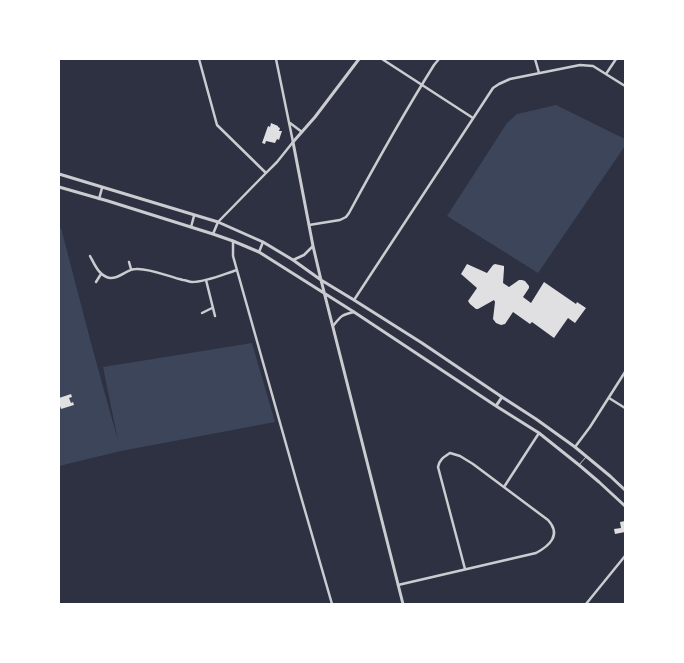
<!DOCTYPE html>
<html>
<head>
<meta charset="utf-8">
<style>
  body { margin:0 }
  #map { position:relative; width:684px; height:663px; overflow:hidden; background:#2d3142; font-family:"IBM Plex Sans",sans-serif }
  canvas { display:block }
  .frame { position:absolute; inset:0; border:60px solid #fff; pointer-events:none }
</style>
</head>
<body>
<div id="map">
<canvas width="684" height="663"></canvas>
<div class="frame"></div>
</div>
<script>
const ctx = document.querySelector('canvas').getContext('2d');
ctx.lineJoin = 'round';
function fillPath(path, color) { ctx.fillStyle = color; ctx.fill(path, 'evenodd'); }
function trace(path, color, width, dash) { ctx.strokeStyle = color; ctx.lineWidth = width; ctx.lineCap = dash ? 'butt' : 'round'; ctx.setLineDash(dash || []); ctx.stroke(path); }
const green = new Path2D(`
  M 556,105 L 625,139 L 625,146 L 538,273 L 447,216 L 507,123 L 517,114 Z
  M 61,228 L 91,343 L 118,441 L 103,367 L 252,343 L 275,422 L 121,451 L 59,466 L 59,229 Z`);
const building = new Path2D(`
  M 271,123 L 278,126 L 278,127 L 280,128 L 279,131 L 282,131 L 279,140 L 277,139 L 275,143 L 266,141 L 265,144 L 262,143 L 268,126 L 270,127 Z
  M 467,264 L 487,273 L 493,265 L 495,264 L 504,266 L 504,269 L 503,283 L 509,287 L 519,280 L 522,280 L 525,281 L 529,286 L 529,288 L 523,297 L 531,303 L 544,282 L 576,304 L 577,302 L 586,308 L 575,323 L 568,318 L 554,338 L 532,322 L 530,324 L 513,312 L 505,324 L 501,325 L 496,323 L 493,319 L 495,302 L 494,300 L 478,309 L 476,309 L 470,304 L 468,301 L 477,288 L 461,274 Z
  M 71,394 L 72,397 L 69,398 L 71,403 L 73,402 L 74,405 L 61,409 L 60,406 L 59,406 L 59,398 Z
  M 625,521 L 625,532 L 615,534 L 614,529 L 621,528 L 620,522 Z`);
const service = new Path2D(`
  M 579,465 L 586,457`);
const minor = new Path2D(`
  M 199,59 L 217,125 L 266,173
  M 382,59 L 473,118
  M 535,59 L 539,73
  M 606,74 L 616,59
  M 290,123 L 302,132
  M 99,199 L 102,188
  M 309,225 L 340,220 L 346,217 L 349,213 C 376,163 404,113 434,65 L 439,59
  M 191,227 L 194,216
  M 213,234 L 218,222 L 266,173 L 277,162 L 293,142 L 276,59
  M 233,241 L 233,256 L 297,483 L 332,604
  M 259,252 L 263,242
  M 90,256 C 95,265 99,276 110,278 C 120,279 126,269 136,269 C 150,268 169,277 183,280 C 186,280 189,282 192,282 C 206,282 224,274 237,270
  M 293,260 L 304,255 L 313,246
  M 129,262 L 131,269
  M 206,280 L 215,316
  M 96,282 L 101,274
  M 354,300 L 493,88 L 499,84 L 510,79 L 580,65 L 593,66 L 625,86
  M 202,313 L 212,308
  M 333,326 C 341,316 341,315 354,312
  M 609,398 L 625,408
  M 575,447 L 590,427 L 625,372
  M 504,487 L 539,433
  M 398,585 L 536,553 C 549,546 562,535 548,520 L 473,464 L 460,456 L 450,453 C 444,457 439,460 438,467 L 465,569
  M 586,604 L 625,556`);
const tertiary = new Path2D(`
  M 359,59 L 315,117 L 293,142 L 313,246 L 321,280 L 403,604
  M 59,174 L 218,222 L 263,242 L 293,260 L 321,280 L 354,300 L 422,343 L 502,397 L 536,419 L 575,447 L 610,476 L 625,490
  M 59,187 L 108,201 L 213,234 L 233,241 L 259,252 L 354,312 L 496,406 L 539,433 L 579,465 L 599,482 L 625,506
  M 496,406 L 502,397`);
fillPath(green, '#3c4559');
fillPath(building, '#e0e0e3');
trace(service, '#caccd0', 1);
trace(minor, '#caccd0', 2.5);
trace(tertiary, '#caccd0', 3);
</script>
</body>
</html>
